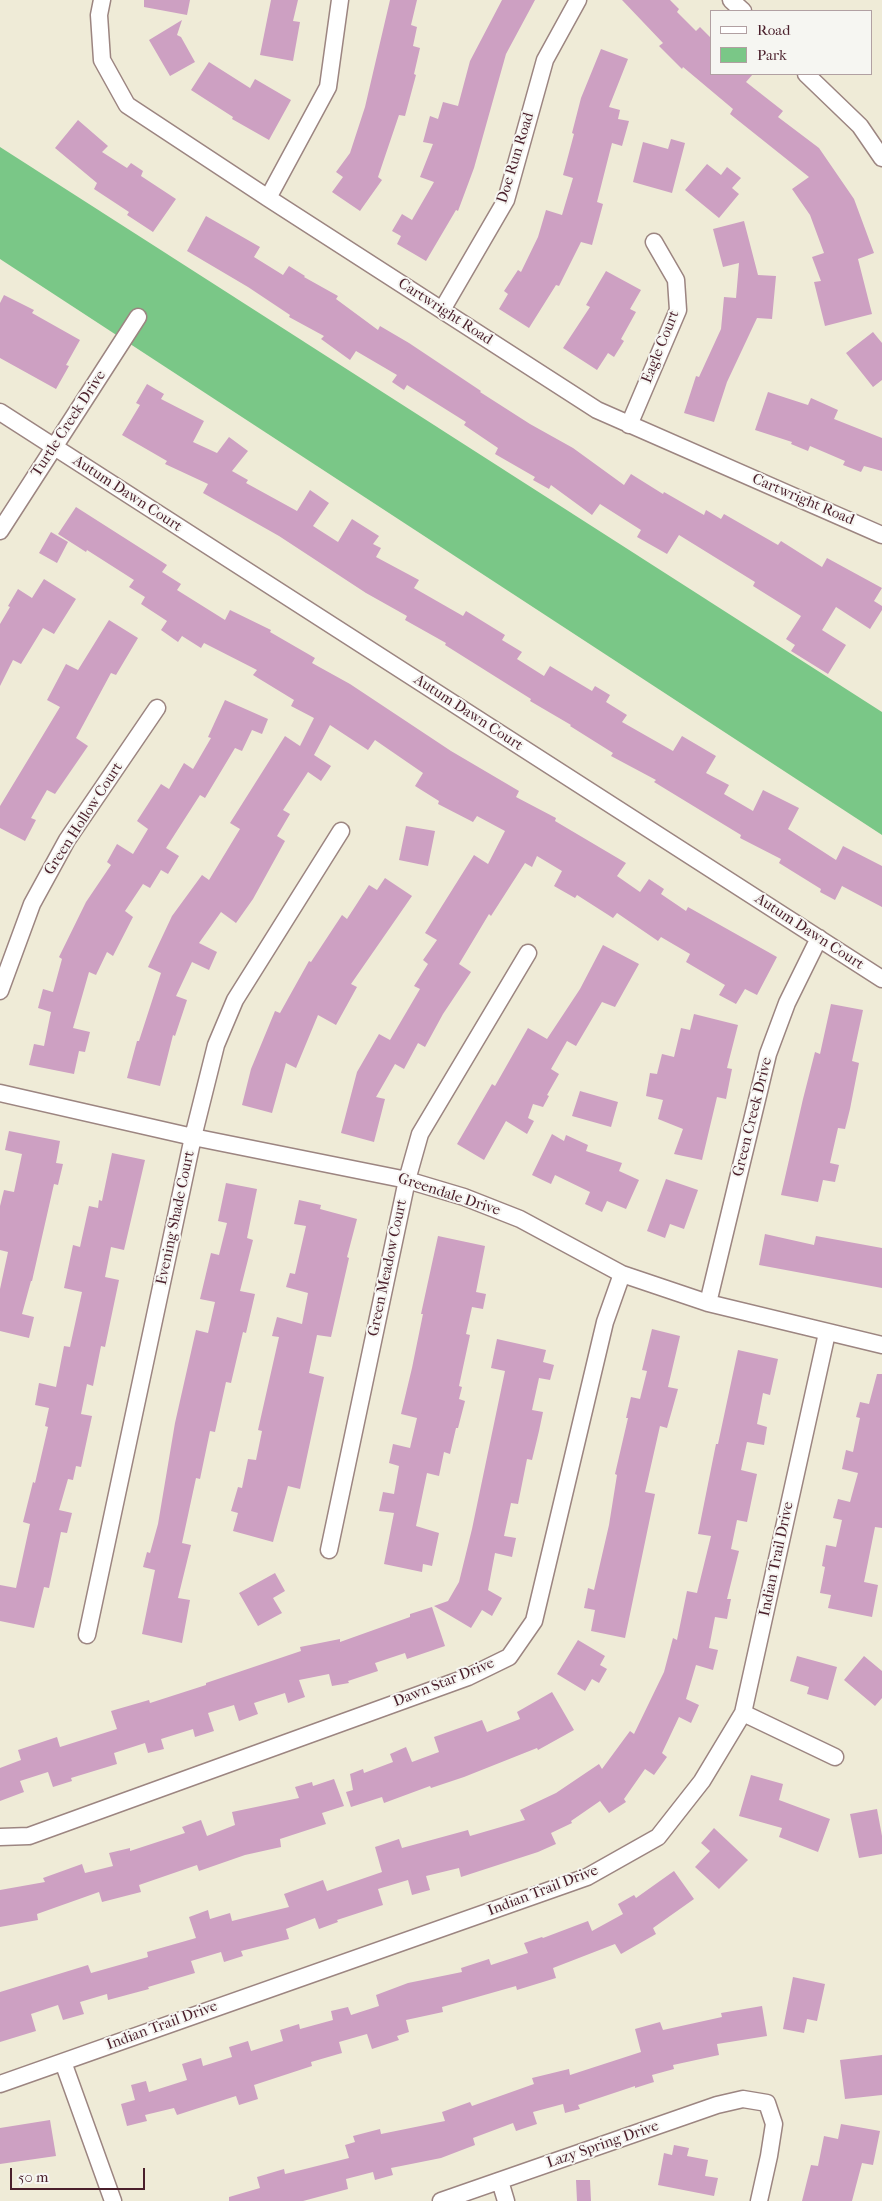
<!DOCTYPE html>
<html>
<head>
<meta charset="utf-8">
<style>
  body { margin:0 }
  #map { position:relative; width:882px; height:2201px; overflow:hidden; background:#efebd7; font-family:"IM FELL French Canon",serif }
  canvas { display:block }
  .legend { position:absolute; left:710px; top:10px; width:162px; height:65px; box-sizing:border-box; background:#f6f6f2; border:1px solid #b1a0a2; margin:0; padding:6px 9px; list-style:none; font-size:15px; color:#4a1f2b }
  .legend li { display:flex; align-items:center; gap:10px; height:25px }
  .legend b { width:25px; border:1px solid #b1a0a2 }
  .scale { position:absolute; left:10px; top:2168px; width:135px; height:22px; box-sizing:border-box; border:2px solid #4a1f2b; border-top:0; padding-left:6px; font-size:15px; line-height:18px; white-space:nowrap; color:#4a1f2b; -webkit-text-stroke:4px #f6f6f2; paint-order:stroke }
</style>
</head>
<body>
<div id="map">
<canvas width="882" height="2201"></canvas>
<ul class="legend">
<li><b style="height:6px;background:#fff"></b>Road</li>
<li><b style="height:14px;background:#7ac787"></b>Park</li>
</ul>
<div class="scale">50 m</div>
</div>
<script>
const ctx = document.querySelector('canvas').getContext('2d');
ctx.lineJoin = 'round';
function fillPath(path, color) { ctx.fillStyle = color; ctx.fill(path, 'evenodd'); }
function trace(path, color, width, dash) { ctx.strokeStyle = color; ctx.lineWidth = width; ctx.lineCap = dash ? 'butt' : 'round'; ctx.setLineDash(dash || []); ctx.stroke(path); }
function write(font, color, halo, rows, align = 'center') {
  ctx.font = font + ' "IM FELL French Canon",serif'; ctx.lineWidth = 4; ctx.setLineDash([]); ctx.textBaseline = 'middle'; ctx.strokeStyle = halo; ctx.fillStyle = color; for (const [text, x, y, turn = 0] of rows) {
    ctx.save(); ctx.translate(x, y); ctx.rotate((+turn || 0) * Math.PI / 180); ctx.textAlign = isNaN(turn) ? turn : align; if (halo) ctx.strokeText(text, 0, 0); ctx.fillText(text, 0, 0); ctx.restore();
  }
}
const green = new Path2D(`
  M 0,147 L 882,712 L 882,835 L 0,259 Z`);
const building = new Path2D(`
  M 144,0 L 190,0 L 187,15 L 144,7 Z
  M 271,0 L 298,0 L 293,21 L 300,22 L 293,61 L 260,55 Z
  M 390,0 L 417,0 L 411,25 L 417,27 L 413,46 L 420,48 L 414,74 L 416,75 L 405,116 L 399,115 L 378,177 L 382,180 L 360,211 L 332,192 L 343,177 L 336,172 L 350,153 L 365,107 Z
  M 502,0 L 535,0 L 506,54 L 474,168 L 458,211 L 456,210 L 426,261 L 397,244 L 401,236 L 392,231 L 402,214 L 412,220 L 434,182 L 420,177 L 433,144 L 423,142 L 430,116 L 438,119 L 443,102 L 458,106 L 470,61 Z
  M 622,0 L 670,0 L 679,9 L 677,12 L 696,31 L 700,27 L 711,38 L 711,74 L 753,74 L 746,82 L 783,111 L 778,117 L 819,148 L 854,199 L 874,253 L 858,259 L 872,314 L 825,326 L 814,282 L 821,281 L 812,257 L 824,253 L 810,215 L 792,189 L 809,177 L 730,114 L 733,109 L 683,67 L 682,69 L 659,46 L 663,43 Z
  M 182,20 L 177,35 L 181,37 L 195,62 L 170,76 L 149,40 Z
  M 601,49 L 628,59 L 609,107 L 620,110 L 618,119 L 629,121 L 622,146 L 612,143 L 597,202 L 603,204 L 592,245 L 581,242 L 559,286 L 556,285 L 529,328 L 499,309 L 508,294 L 504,291 L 518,270 L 521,272 L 538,237 L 546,210 L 562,215 L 573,178 L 563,175 L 574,134 L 572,133 L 581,98 Z
  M 209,62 L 250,88 L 255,79 L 291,100 L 269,140 L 232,119 L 233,117 L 191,90 Z
  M 78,120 L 108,146 L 102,152 L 127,168 L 131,163 L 143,171 L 141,176 L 176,199 L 153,232 L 127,215 L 129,212 L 94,189 L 97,183 L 55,148 Z
  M 671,139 L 685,143 L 672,193 L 633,182 L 643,142 L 668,149 Z
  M 707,164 L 721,175 L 727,167 L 741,178 L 732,188 L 739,194 L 719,218 L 685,190 Z
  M 206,216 L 260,247 L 254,257 L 283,275 L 289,266 L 305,276 L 304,277 L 338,296 L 336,299 L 378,330 L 380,326 L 409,343 L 481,391 L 480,392 L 530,424 L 573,448 L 624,485 L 631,474 L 663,494 L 664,492 L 704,515 L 706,510 L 721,519 L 724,514 L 778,545 L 781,541 L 822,567 L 827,558 L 882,588 L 874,601 L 882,606 L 882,610 L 870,629 L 836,607 L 822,630 L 846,645 L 828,674 L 791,651 L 795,645 L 786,639 L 801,616 L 753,586 L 755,582 L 679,535 L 667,554 L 637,537 L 641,530 L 600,504 L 592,515 L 551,485 L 549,489 L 533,480 L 535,477 L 495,454 L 498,448 L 464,425 L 466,422 L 407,385 L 404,390 L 392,382 L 397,375 L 356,351 L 350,360 L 321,339 L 324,336 L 289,317 L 290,315 L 248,287 L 187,251 Z
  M 744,221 L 758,275 L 776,276 L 772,319 L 757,318 L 727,382 L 714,422 L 684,413 L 696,376 L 699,377 L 721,329 L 724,297 L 736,298 L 739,263 L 723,267 L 713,229 Z
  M 606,271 L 641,290 L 630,309 L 636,312 L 621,339 L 624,341 L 614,357 L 608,353 L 597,370 L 563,348 L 590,307 L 586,305 Z
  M 4,295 L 34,310 L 32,313 L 80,340 L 66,365 L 69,366 L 56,389 L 0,358 L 0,303 Z
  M 873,332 L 882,343 L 882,380 L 873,387 L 846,353 Z
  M 147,384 L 164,394 L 161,399 L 204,421 L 193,442 L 217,453 L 229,437 L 248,451 L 232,471 L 248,480 L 246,483 L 297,511 L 310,490 L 329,503 L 313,526 L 338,542 L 352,519 L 379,536 L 373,544 L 381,548 L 376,557 L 419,580 L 414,588 L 463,616 L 466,611 L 505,635 L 502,640 L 522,652 L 517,659 L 544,676 L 550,666 L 592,691 L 595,686 L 610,695 L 606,702 L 627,715 L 622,722 L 673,751 L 682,736 L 716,756 L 706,773 L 729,785 L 724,794 L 753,811 L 763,790 L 799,808 L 788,829 L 836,860 L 843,846 L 882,866 L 882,907 L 842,886 L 835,900 L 820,892 L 821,889 L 779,863 L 781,859 L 740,838 L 741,835 L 654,782 L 656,780 L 611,756 L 613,753 L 570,726 L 571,725 L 530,701 L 531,699 L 445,645 L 446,643 L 405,620 L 407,616 L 366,593 L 279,536 L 203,493 L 208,484 L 165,464 L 167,461 L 122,435 L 140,405 L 136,403 Z
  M 768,392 L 808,405 L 811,398 L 838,410 L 834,419 L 882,438 L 882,471 L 864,466 L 861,472 L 843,465 L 845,461 L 810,446 L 808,451 L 791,444 L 792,442 L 755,430 Z
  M 76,507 L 167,565 L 162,572 L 181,584 L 177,590 L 225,620 L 230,610 L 271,630 L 270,632 L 315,658 L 312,663 L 350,684 L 451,751 L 519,791 L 516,797 L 556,818 L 555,821 L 626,863 L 617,876 L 640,892 L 649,879 L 664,889 L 661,894 L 686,911 L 688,907 L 777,957 L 757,995 L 745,989 L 736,1004 L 719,995 L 725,985 L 686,962 L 690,954 L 661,937 L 658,941 L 617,913 L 613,918 L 577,895 L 575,898 L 554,886 L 562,871 L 537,856 L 532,867 L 525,863 L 491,916 L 489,914 L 459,964 L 471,972 L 443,1014 L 425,1047 L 418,1043 L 404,1069 L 395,1064 L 376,1097 L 385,1099 L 374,1142 L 341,1133 L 357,1072 L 379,1034 L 390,1040 L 420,989 L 414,986 L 428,964 L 423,960 L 437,940 L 425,933 L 474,855 L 488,864 L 505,831 L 477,816 L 473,822 L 438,804 L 439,801 L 415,786 L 423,773 L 375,740 L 368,750 L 330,725 L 314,755 L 331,766 L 321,781 L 308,772 L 283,810 L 290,814 L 277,836 L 285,841 L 253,899 L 236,923 L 221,912 L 199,943 L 217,952 L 209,970 L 192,962 L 176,996 L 187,1000 L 175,1036 L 173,1035 L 160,1086 L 127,1078 L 137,1041 L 139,1041 L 161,973 L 148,967 L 172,916 L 202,875 L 209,880 L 240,829 L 230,823 L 285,736 L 300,746 L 314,718 L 291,706 L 294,700 L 253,675 L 257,670 L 204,643 L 201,648 L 182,636 L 178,642 L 161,630 L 167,621 L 141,604 L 145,597 L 129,587 L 134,580 L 87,550 L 86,552 L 58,534 Z
  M 51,532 L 68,542 L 57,563 L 39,553 Z
  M 44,579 L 76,599 L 54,634 L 43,628 L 21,664 L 13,660 L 0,686 L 0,624 L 10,607 L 8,606 L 18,589 L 32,598 Z
  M 109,620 L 138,638 L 116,675 L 111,673 L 76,738 L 88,746 L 55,794 L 47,790 L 31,818 L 36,820 L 25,841 L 0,828 L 0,806 L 60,707 L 47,700 L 66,664 L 78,670 Z
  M 225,700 L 268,719 L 262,734 L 252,730 L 242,751 L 235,748 L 205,798 L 200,795 L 166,848 L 179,856 L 168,874 L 161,870 L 150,888 L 143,884 L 125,911 L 133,917 L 113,956 L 107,952 L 96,975 L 89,972 L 73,1028 L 90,1032 L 85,1052 L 79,1051 L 74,1074 L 29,1065 L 34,1044 L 44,1046 L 51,1012 L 38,1008 L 43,989 L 53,992 L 62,959 L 59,957 L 86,902 L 111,865 L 107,862 L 117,844 L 133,854 L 148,829 L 137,821 L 161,784 L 169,789 L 184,763 L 193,769 L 211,738 L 208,737 Z
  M 406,826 L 435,831 L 428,866 L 399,860 Z
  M 385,878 L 412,896 L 351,984 L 357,987 L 336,1025 L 318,1015 L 296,1068 L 286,1063 L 272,1113 L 242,1105 L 251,1069 L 275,1011 L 280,1013 L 309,961 L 311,962 L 342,915 L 347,919 L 369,885 L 377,890 Z
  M 603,945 L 639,964 L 615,1007 L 602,1002 L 576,1046 L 567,1041 L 551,1069 L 559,1074 L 547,1095 L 549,1096 L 543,1107 L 533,1104 L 528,1118 L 534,1121 L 527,1134 L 506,1121 L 484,1160 L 457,1144 L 492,1084 L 495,1086 L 528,1028 L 547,1039 L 580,989 Z
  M 831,1004 L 863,1010 L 852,1061 L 859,1063 L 850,1109 L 845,1129 L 838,1128 L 830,1163 L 839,1165 L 835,1182 L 823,1180 L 818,1202 L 781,1195 L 803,1099 L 815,1052 L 820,1054 Z
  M 694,1014 L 738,1025 L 727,1068 L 732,1069 L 726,1099 L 717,1097 L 702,1160 L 674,1154 L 683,1129 L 658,1119 L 663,1100 L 646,1096 L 650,1073 L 657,1074 L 662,1054 L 674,1057 L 681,1028 L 690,1030 Z
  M 580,1091 L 618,1102 L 611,1127 L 572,1116 Z
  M 9,1131 L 60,1141 L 56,1163 L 63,1164 L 58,1185 L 54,1184 L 32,1281 L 31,1281 L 22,1314 L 34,1317 L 29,1338 L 0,1331 L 0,1289 L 8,1252 L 0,1250 L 0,1206 L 4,1190 L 14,1192 L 22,1154 L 5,1150 Z
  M 552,1134 L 564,1141 L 566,1135 L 588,1145 L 586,1151 L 622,1163 L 619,1171 L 639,1180 L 626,1209 L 607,1201 L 602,1212 L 585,1204 L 590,1192 L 555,1175 L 551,1184 L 532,1175 Z
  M 112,1153 L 145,1160 L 124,1250 L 111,1247 L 105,1277 L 119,1280 L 105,1347 L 101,1346 L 93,1386 L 87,1384 L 81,1414 L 92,1416 L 81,1467 L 76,1466 L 73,1480 L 68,1479 L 59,1510 L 72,1513 L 67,1533 L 61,1532 L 49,1588 L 44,1587 L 34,1628 L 0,1621 L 0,1585 L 16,1588 L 30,1524 L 23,1522 L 33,1482 L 35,1483 L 48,1427 L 45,1426 L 49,1408 L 35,1405 L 39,1383 L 56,1387 L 64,1346 L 70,1347 L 82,1292 L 64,1288 L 73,1245 L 80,1247 L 89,1206 L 98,1208 L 99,1200 L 102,1201 Z
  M 666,1179 L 698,1190 L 684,1229 L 670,1224 L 665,1238 L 647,1231 Z
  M 226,1183 L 257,1189 L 247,1238 L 253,1240 L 240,1291 L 255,1294 L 246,1333 L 243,1332 L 231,1383 L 226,1382 L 215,1432 L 210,1431 L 200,1479 L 196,1478 L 182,1543 L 191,1545 L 178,1598 L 190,1600 L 182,1643 L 142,1634 L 155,1570 L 143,1567 L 147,1552 L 150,1553 L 158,1524 L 175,1423 L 196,1330 L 208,1333 L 215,1302 L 200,1299 L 211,1253 L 219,1255 L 227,1223 L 218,1221 Z
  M 299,1200 L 321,1205 L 320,1209 L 357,1219 L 347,1257 L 349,1258 L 331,1337 L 317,1335 L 309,1373 L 324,1377 L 300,1489 L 288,1486 L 273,1542 L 233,1531 L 238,1513 L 231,1511 L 238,1487 L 242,1488 L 248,1459 L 256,1460 L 262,1431 L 258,1430 L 279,1337 L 272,1336 L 277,1317 L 302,1324 L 308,1293 L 286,1287 L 290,1273 L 295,1274 L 306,1226 L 294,1224 Z
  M 765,1234 L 814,1245 L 816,1236 L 882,1248 L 882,1288 L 759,1265 Z
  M 438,1236 L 485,1246 L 476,1292 L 486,1294 L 483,1309 L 472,1307 L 466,1334 L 470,1335 L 459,1386 L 462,1387 L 459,1399 L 465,1401 L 458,1428 L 456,1428 L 450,1454 L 444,1452 L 439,1476 L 427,1473 L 416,1526 L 439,1533 L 432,1566 L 423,1564 L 422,1572 L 384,1564 L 394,1513 L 379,1511 L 383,1492 L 394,1494 L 399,1466 L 389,1463 L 393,1444 L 410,1448 L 417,1418 L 401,1414 L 412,1368 L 423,1314 L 421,1314 Z
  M 652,1329 L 680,1336 L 668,1387 L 678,1389 L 667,1428 L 660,1426 L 645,1492 L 655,1494 L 625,1638 L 591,1631 L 595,1610 L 584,1608 L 588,1588 L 594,1590 L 609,1525 L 617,1475 L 615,1474 L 628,1418 L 626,1418 L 631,1397 L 640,1399 L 647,1371 L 642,1370 Z
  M 497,1339 L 546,1350 L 543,1362 L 554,1365 L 550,1380 L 539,1378 L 532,1410 L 543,1412 L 539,1431 L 532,1460 L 527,1459 L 518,1504 L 511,1503 L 504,1536 L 516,1538 L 512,1557 L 495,1553 L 488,1590 L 502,1598 L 492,1616 L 482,1610 L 471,1628 L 434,1606 L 448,1601 L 459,1582 L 472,1529 L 505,1371 L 491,1368 Z
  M 738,1350 L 778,1359 L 770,1395 L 763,1393 L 757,1424 L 767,1427 L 764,1445 L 747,1442 L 741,1470 L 757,1474 L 747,1522 L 737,1520 L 731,1549 L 739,1551 L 727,1599 L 731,1599 L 727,1619 L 715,1617 L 709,1648 L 718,1650 L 713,1670 L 696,1665 L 686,1699 L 699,1705 L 691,1723 L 679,1717 L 662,1753 L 667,1757 L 654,1775 L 645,1769 L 624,1799 L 626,1802 L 609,1813 L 600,1801 L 571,1821 L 572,1823 L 551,1833 L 556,1844 L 538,1852 L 461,1877 L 459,1868 L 426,1876 L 430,1890 L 412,1895 L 408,1880 L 378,1889 L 383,1905 L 337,1920 L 338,1922 L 319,1929 L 315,1918 L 286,1929 L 289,1939 L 241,1951 L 243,1956 L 224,1962 L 221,1952 L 191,1961 L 195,1973 L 148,1987 L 149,1989 L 108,2000 L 107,1994 L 80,2002 L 84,2014 L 63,2020 L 58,2005 L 31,2014 L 36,2031 L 0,2042 L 0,1992 L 88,1965 L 91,1973 L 148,1957 L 147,1952 L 196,1938 L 189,1917 L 208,1910 L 210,1919 L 230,1913 L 232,1921 L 289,1907 L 284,1894 L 323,1880 L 327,1891 L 382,1872 L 375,1847 L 399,1839 L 402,1848 L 468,1830 L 470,1836 L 525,1820 L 520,1810 L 556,1793 L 599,1764 L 602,1769 L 630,1731 L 634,1734 L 664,1672 L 673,1638 L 677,1640 L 687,1591 L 697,1593 L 711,1536 L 698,1534 L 716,1444 L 718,1444 Z
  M 877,1374 L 882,1374 L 882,1528 L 875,1527 L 864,1582 L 878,1585 L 872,1617 L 828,1608 L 831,1595 L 820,1593 L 825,1567 L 822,1566 L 826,1545 L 836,1547 L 842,1520 L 833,1518 L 838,1499 L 850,1502 L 858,1473 L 842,1469 L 846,1450 L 853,1452 L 860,1418 L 856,1417 L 860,1402 L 869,1404 Z
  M 275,1573 L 285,1591 L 273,1598 L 282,1613 L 258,1626 L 239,1593 Z
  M 432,1607 L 445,1646 L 407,1659 L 405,1653 L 375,1663 L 378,1671 L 348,1681 L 349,1683 L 332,1686 L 329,1674 L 299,1680 L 305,1697 L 288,1703 L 285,1693 L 254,1703 L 258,1714 L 239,1721 L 234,1705 L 208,1713 L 214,1731 L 195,1737 L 193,1729 L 161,1739 L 164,1749 L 148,1753 L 145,1743 L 114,1753 L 117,1764 L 71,1778 L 72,1781 L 53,1787 L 48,1772 L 20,1781 L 24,1792 L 0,1801 L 0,1768 L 21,1760 L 18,1750 L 57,1737 L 60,1747 L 117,1729 L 111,1711 L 149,1700 L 150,1703 L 206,1685 L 206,1683 L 301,1651 L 300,1647 L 340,1639 L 340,1642 L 410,1617 L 410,1614 Z
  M 578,1640 L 605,1656 L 600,1665 L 607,1669 L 599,1683 L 592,1679 L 585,1691 L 557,1674 Z
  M 797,1656 L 837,1667 L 828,1700 L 807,1694 L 809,1687 L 790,1681 Z
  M 864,1656 L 882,1671 L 882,1698 L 875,1706 L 844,1680 Z
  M 552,1692 L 574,1730 L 538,1750 L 537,1748 L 464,1777 L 431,1788 L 430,1786 L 384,1803 L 382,1797 L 351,1807 L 346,1792 L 353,1790 L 350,1774 L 363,1769 L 364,1773 L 393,1762 L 390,1754 L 406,1747 L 412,1762 L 439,1752 L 434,1737 L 482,1720 L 487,1732 L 520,1719 L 517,1712 Z
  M 751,1775 L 783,1784 L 779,1800 L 830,1819 L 818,1852 L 779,1837 L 782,1828 L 739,1816 Z
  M 334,1779 L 344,1806 L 322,1813 L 326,1824 L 280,1839 L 281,1847 L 245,1855 L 199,1871 L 197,1865 L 139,1885 L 141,1892 L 102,1902 L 99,1892 L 37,1914 L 38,1920 L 0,1927 L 0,1890 L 45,1882 L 43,1878 L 82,1864 L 85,1873 L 113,1866 L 109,1853 L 130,1848 L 130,1851 L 185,1833 L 182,1827 L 201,1820 L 207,1836 L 235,1825 L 232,1812 L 299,1798 L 295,1787 L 312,1782 L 313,1786 Z
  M 877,1809 L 882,1836 L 882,1854 L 859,1858 L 850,1814 Z
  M 714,1828 L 748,1860 L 719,1889 L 695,1867 L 710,1851 L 701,1843 Z
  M 674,1871 L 694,1899 L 653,1928 L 656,1934 L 621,1954 L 615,1944 L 553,1968 L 556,1978 L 517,1990 L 516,1986 L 442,2007 L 443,2012 L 406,2020 L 409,2032 L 397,2036 L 399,2040 L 372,2049 L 367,2034 L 339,2042 L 342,2053 L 311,2062 L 312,2066 L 254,2085 L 258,2099 L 239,2105 L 236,2096 L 177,2115 L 174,2108 L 145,2115 L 147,2121 L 127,2126 L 121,2104 L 135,2100 L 131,2085 L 146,2081 L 149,2092 L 187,2080 L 182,2064 L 201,2058 L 203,2066 L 232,2057 L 229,2047 L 248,2041 L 251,2051 L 283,2041 L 280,2030 L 299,2024 L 300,2029 L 333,2020 L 331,2011 L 348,2007 L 351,2015 L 379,2006 L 376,1995 L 408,1983 L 462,1972 L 461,1968 L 489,1959 L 491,1965 L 528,1953 L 524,1943 L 542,1937 L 543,1938 L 588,1921 L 592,1931 L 623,1914 L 618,1904 L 634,1895 L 636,1898 Z
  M 793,1977 L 825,1984 L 817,2021 L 807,2019 L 804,2033 L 783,2029 Z
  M 762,2006 L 767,2036 L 717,2044 L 719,2055 L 673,2065 L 674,2069 L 652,2075 L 654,2082 L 635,2088 L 635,2086 L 578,2105 L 580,2109 L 565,2113 L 563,2104 L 533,2112 L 537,2124 L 516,2131 L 513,2123 L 473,2138 L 475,2145 L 441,2158 L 391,2168 L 393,2175 L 375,2180 L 373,2172 L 346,2179 L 348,2189 L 303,2201 L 229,2201 L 229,2197 L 260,2188 L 257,2177 L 284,2169 L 285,2174 L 349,2158 L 345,2145 L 355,2142 L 353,2136 L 380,2129 L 381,2134 L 445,2121 L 442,2112 L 470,2102 L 472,2106 L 534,2084 L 532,2078 L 569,2069 L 570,2075 L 641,2052 L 635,2029 L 660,2022 L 663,2030 L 722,2017 L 721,2013 Z
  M 882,2055 L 882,2095 L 845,2099 L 840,2060 Z
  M 50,2120 L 56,2156 L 0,2164 L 0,2128 Z
  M 841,2124 L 880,2131 L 873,2165 L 862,2163 L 852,2201 L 802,2201 L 811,2165 L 818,2166 L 824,2136 L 838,2139 Z
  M 674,2145 L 689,2148 L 687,2156 L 708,2160 L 705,2176 L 718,2178 L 714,2196 L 658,2185 L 664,2153 L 672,2155 Z
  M 576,2180 L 590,2180 L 591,2201 L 577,2201 Z`);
const minor = new Path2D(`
  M 102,0 L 99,15 L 102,60 L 127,105 L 268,198 L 597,410 L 882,535
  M 731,0 L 743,11
  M 806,74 L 860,126 L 882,158
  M 268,198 L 328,87 L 340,0
  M 442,310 L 506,200 L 545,60 L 578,0
  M 0,412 L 882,979
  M 629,425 L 678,310 L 676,280 L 654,242
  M 0,531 L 138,317
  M 0,991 L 32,904 L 67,840 L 157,708
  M 0,1093 L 193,1137 L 407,1180 L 464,1197 L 520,1219 L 622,1274 L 708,1303 L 882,1345
  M 708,1303 L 768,1054 L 787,1003 L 819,938
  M 329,1550 L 407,1180 L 420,1134 L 528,953
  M 87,1635 L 193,1137 L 216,1045 L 235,1000 L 341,831
  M 743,1713 L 835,1757
  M 0,1837 L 29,1836 L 468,1677 L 509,1657 L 534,1621 L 605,1322 L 622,1274
  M 63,2062 L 113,2201
  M 0,2084 L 587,1877 L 658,1837 L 702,1781 L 743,1713 L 827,1333
  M 500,2181 L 506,2201
  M 441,2201 L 717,2105 L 743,2099 L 767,2103 L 774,2124 L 769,2156 L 759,2201`);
const streetNames = [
  ["Doe Run Road",516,158,-73],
  ["Cartwright Road",445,312,33],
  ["Eagle Court",661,347,-68],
  ["Turtle Creek Drive",69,424,-57],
  ["Autum Dawn Court",127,494,33],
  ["Cartwright Road",803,500,23],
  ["Autum Dawn Court",468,713,33],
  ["Green Hollow Court",84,819,-57],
  ["Autum Dawn Court",809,932,33],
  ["Green Creek Drive",753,1117,-76],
  ["Greendale Drive",449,1195,18],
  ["Evening Shade Court",176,1218,-78],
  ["Green Meadow Court",388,1268,-78],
  ["Indian Trail Drive",777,1559,-78],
  ["Dawn Star Drive",444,1683,-22],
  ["Indian Trail Drive",543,1891,-21],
  ["Indian Trail Drive",162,2026,-20],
  ["Lazy Spring Drive",603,2145,-19]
];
fillPath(green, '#7ac787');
fillPath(building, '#cda0c2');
trace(minor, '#9c8581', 19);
trace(minor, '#fff', 16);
write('15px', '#4a1f2b', '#f6f6f2', streetNames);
</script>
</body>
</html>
